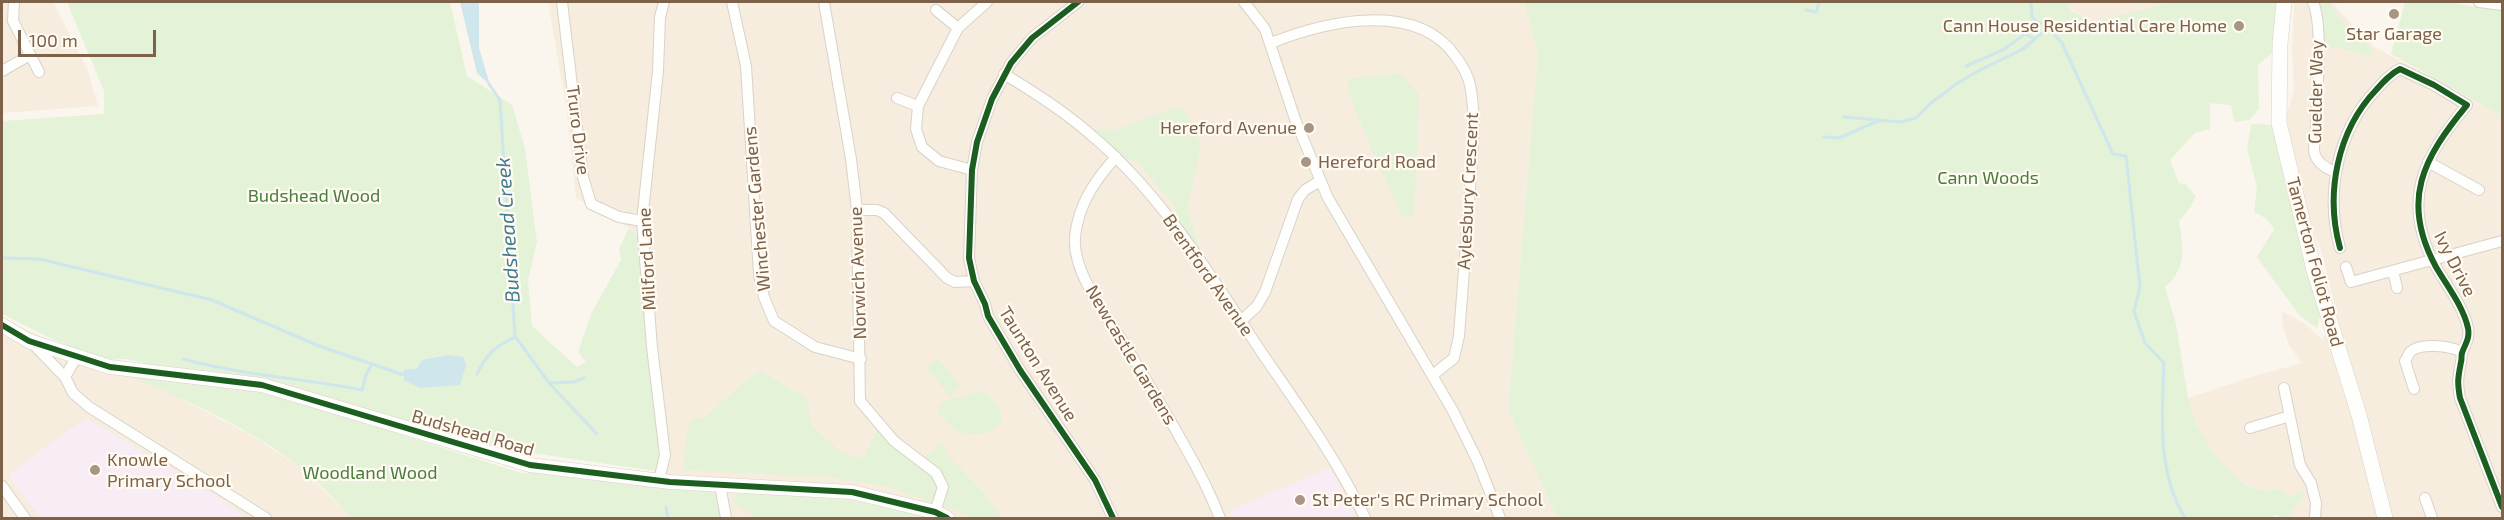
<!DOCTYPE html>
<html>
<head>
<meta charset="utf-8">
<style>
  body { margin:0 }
  #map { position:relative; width:2504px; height:520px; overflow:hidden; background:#faf6ee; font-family:"Exo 2",sans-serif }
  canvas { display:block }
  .frame { position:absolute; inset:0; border:3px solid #7d6149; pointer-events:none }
  .scale { position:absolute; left:18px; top:30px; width:138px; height:27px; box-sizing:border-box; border:3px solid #7d6149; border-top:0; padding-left:8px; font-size:18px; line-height:21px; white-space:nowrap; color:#7d6149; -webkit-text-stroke:4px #fffbf2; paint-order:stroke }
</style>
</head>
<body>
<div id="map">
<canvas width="2504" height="520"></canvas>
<div class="frame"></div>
<div class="scale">100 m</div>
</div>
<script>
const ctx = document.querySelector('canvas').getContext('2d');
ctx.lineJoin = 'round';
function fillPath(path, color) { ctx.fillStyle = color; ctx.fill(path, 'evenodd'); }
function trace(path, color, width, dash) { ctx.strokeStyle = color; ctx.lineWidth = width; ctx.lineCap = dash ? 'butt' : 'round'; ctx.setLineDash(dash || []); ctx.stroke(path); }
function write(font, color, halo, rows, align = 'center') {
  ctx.font = font + ' "Exo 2",sans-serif'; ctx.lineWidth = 4.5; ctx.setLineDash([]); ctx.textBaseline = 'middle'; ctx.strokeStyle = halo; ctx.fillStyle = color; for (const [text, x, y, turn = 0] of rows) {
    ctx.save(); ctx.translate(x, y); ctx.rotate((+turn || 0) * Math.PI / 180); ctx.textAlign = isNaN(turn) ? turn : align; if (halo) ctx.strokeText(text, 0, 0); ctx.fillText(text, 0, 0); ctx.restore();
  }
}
const residential = new Path2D(`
  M 2,2 L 53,2 L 87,68 L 98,106 L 2,113 Z
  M 548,2 L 1524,2 L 1538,53 L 1508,409 L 1557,518 L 678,518 L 670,488 L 655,471 L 661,461 L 642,241 L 629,228 L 576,198 L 566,106 Z
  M 2068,2 L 2164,2 L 2165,4 L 2093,22 L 2071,9 Z
  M 2294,2 L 2333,2 L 2340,12 L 2373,46 L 2502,116 L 2502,518 L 2288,518 L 2296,504 L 2304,496 L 2290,496 L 2279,489 L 2266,491 L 2245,485 L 2216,457 L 2197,426 L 2188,398 L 2248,378 L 2302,363 L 2289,345 L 2283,328 L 2282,311 L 2305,324 L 2322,339 L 2338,321 L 2322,253 L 2304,206 L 2284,123 L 2294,90 L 2292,49 Z
  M 2,319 L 166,391 L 253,436 L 302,469 L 352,518 L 2,518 Z`);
const education = new Path2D(`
  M 86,418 L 204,488 L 247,518 L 41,518 L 8,475 Z
  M 1330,468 L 1356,518 L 1232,518 L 1229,511 Z`);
const green = new Path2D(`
  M 67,2 L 450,2 L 467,76 L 512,105 L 525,148 L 537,242 L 528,280 L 532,326 L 577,367 L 586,362 L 578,352 L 591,314 L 621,260 L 619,249 L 629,228 L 642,241 L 661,461 L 655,471 L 519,451 L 126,359 L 103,360 L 50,338 L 2,314 L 2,121 L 104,114 L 104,91 Z
  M 1524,2 L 2068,2 L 2071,10 L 2093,22 L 2165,4 L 2164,2 L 2276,2 L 2272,53 L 2258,65 L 2259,109 L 2249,120 L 2234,122 L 2231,105 L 2210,103 L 2210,129 L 2195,133 L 2170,160 L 2179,183 L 2186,185 L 2196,196 L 2189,209 L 2179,221 C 2183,248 2188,267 2165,287 L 2176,324 L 2188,398 L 2197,426 L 2216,457 L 2245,485 L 2266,491 L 2279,489 L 2290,496 L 2302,492 L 2305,496 L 2296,504 L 2288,518 L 2274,515 L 2271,518 L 1557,518 L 1508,409 L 1538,53 Z
  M 2317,2 L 2328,2 L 2349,30 L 2370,47 L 2373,57 L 2341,48 L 2325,48 Z
  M 2405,2 L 2448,2 L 2502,11 L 2502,116 L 2391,54 Z
  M 1398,74 L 1404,77 L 1419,95 L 1414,216 L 1401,215 L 1370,146 L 1347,89 L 1349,78 Z
  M 1176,107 L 1184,108 L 1201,147 L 1187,209 L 1204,260 L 1173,218 L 1175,207 L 1136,160 L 1122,159 L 1091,129 L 1119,129 Z
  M 2251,124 L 2278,125 L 2322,308 L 2317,328 L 2299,315 L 2257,257 L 2274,229 L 2267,219 L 2254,212 L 2257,187 L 2247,149 Z
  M 938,358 L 960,386 L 949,396 L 927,367 Z
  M 761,371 L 806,398 L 812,426 L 843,454 L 863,458 L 878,429 L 934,475 L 941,487 L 935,504 L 890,487 L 830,477 L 683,470 L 687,432 L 693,418 L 705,418 L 743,383 Z
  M 129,376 L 265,391 L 521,473 L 547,472 L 711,491 L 718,499 L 721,518 L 352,518 C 336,502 321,484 303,470 C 256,431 185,399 129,376 Z
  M 978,391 L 990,396 L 1002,414 L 1001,424 C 976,442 955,436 938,412 L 940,404 C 954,396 963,399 978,391 Z
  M 942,443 L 950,458 L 985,494 L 1001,518 L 971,518 L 941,504 L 946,486 L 922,459 Z
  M 743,493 C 805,497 867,497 926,518 L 757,518 L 733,502 L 736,495 Z`);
const water = new Path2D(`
  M 460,2 L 479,2 L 479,48 L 490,85 L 477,73 Z
  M 448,355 L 463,357 L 466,365 L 460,385 L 420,388 L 404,380 L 404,370 L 417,369 L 422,360 Z`);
const stream = new Path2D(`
  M 2031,2 L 2032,18 L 2048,28 L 2062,43 L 2113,154 L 2126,156 L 2140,287 L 2134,311 L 2145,343 L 2164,363 C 2162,414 2157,473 2185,518
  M 1806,10 L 1816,12 L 1819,2
  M 1966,66 L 2003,50 L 2025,34 L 2035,39
  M 489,84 L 500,100 L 515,336 L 549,383 L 597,434
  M 1844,117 L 1900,122 L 1916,118 L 1931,103 L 1959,82 L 1980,70 L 2023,49 L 2048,28
  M 1824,137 L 1839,138 L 1878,121
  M 2,258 L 39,259 L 212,300 L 319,346 L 404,375
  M 183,359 C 241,375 302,378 362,390 L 366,375 L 372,364
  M 477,374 C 486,354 496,346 515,337
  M 550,383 L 574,382 L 584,378
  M 666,507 L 668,518`);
const minor = new Path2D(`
  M 14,2 L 13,21 L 39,72
  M 562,2 L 583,177 L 591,204 L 619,217 L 642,221
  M 732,2 L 746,66 L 759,274 L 764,297 L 774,321 L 815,347 L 861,359
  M 824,2 L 851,159 L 857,210 L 860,401 L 894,441 L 936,473 L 943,487 L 935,512
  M 1078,2 L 1032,38 L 1011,63 L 992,99 L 977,142 L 972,170 L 969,258 L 974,281 L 985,304 L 988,316 L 1020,370 L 1095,480 L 1113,518
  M 1244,2 L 1265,29 L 1296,122 L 1328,198 L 1453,411 L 1478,462 L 1500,518
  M 2313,2 C 2324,28 2316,97 2316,127 C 2316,136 2312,147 2315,155 C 2319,165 2327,169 2336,172
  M 2479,2 L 2502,5
  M 936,10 L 958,28
  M 1271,43 C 1326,21 1417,0 1456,57 C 1462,65 1468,75 1470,85 C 1477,120 1472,155 1470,190 C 1466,238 1463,287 1459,336 L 1454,358 L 1433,375
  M 2,71 L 30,55
  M 1004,74 C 1034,92 1064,111 1090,134 C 1163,195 1212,278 1264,356 C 1300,408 1338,461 1365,518
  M 897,98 L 918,106
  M 1116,157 C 1095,180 1078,205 1075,237 C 1072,272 1106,315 1124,343 C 1144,377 1165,410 1184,445 C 1198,469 1210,493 1220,518
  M 2428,162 L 2479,190
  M 972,170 L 939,161 L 922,147 L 916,129 L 918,106 L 958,28 L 987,2
  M 857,210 L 877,210 L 884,213 L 947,278 L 955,282 L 974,281
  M 2340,248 C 2325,194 2337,131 2376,90 C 2383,82 2390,74 2400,69 L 2434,85 L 2467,105 C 2423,158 2400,201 2436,267 C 2447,286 2463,306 2468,328 C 2470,339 2465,344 2462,353 C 2461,356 2462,359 2461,362 C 2458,378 2457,381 2460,398 L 2502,507
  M 2346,267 L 2351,282 L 2502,241
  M 2393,271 L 2397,288
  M 1241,321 L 1257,306 L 1265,292 L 1298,199 L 1305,190 L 1320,181
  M 32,343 L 65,377 L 73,393 L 89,407 L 266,518
  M 65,377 L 77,356
  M 2284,388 L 2300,465 L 2311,483 L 2316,503 L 2315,518
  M 2414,389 L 2405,361 C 2406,360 2409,353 2410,352 C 2420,342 2450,346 2462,352
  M 2250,428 L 2290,416
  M 659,480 L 665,455 L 652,347 L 642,221 L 658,71 L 660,17 L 664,2
  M 720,485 L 726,518
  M 2,486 L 25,518
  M 2425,498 L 2432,518`);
const tertiary = new Path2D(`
  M 2,325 L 29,341 L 110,367 L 262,385 L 530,465 L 670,482 L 852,492 L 935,512 L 947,518`);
const secondary = new Path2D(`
  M 2284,2 L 2280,44 L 2279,123 L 2314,270 L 2359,415 L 2385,518`);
const cycleway = new Path2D(`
  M 1078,2 L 1032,38 L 1011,63 L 992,99 L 977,142 L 972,170 L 969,258 L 974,281 L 985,304 L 988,316 L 1020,370 L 1095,480 L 1113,518
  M 2340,248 C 2325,194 2337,131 2376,90 C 2383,82 2390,74 2400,69 L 2434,85 L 2467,105 C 2423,158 2400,201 2436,267 C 2447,286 2463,306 2468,328 C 2470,339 2465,344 2462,353 C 2461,356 2462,359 2461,362 C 2458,378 2457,381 2460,398 L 2502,507
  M 2,325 L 29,341 L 110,367 L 262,385 L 530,465 L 670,482 L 852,492 L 935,512 L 947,518`);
const markers = [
  [2394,14,6,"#a99583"],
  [2239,26,6,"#a99583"],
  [1309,128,6,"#a99583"],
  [1306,162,6,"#a99583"],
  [95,470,6,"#a99583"],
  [1300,500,6,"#a99583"]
];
const poiNames = [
  ["Cann House Residential Care Home",2227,26,"right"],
  ["Star Garage",2394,34,"center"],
  ["Hereford Avenue",1297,128,"right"],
  ["Hereford Road",1318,162],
  ["Knowle",107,460],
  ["Primary School",107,481],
  ["St Peter's RC Primary School",1312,500]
];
const streetNames = [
  ["Guelder Way",2316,92,-89],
  ["Truro Drive",578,130,83],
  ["Aylesbury Crescent",1468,191,-87],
  ["Winchester Gardens",757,209,-95],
  ["Milford Lane",647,259,-93],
  ["Tamerton Foliot Road",2315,262,75],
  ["Ivy Drive",2455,264,63],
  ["Norwich Avenue",858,273,-92],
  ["Brentford Avenue",1208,275,55],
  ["Newcastle Gardens",1131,355,59],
  ["Taunton Avenue",1038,364,58],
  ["Budshead Road",473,433,16]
];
const parkNames = [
  ["Cann Woods",1988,178],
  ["Budshead Wood",314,196],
  ["Woodland Wood",370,473]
];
const waterNames = [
  ["Budshead Creek",508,230,-94]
];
fillPath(residential, '#f6edde');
fillPath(education, '#f8edf5');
fillPath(green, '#e4f2d8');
fillPath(water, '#cee6ec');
trace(stream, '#cee6ec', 3);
trace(minor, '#d8d2c9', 12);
trace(tertiary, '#d8d2c9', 15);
trace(secondary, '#d8d2c9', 16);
trace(minor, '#fefefc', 10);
trace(tertiary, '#fefefc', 14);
trace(secondary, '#fefefc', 15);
trace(cycleway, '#1b5e20', 6);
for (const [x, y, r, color] of markers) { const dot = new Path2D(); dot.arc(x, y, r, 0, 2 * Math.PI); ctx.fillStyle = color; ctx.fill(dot); trace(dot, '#fffbf2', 2); }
write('18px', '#7d6149', '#fffbf2', poiNames, 'left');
write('18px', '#7d6149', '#fffbf2', streetNames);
write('18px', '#497d3d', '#fffbf2', parkNames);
write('italic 20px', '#407b92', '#fffbf2', waterNames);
</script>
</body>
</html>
